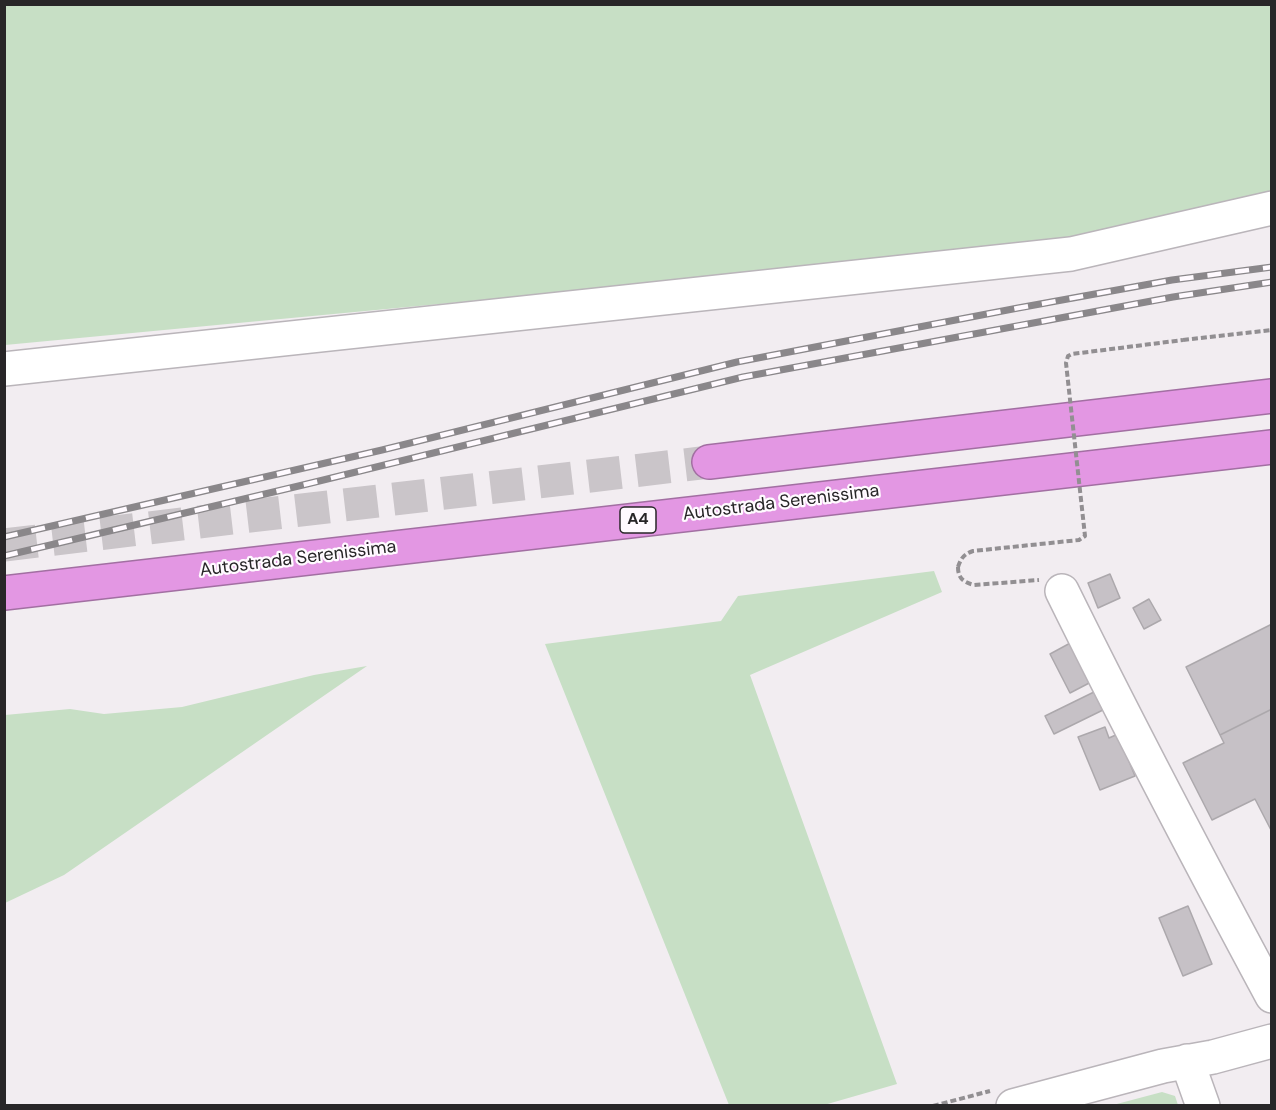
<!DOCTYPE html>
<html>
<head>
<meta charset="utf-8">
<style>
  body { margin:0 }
  #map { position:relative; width:1276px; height:1110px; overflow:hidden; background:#f2edf1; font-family:"DM Sans",sans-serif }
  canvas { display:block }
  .frame { position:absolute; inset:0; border:6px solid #282628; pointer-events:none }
</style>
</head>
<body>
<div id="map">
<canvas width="1276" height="1110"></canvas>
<div class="frame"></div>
</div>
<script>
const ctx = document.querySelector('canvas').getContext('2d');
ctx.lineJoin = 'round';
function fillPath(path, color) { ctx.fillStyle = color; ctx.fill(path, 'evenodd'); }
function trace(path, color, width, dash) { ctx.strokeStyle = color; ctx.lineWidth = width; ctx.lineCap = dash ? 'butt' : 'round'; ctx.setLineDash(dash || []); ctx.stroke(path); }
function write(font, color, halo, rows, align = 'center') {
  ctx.font = font + ' "DM Sans",sans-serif'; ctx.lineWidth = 4.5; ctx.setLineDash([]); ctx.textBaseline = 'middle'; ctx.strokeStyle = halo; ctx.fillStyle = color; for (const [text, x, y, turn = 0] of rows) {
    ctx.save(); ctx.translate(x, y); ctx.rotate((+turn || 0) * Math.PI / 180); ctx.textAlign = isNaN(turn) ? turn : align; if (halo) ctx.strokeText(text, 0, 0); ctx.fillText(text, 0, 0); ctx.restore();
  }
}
const green = new Path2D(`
  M 4,5 L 1271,5 L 1271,201 L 1016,248 L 779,272 L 5,345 Z
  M 934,571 L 942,592 L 750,675 L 897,1084 L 824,1105 L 729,1105 L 545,644 L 721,621 L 738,596 Z
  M 367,666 L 64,875 L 5,903 L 5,715 L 70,709 L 104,714 L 182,707 L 314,675 Z
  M 1162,1092 L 1175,1096 L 1178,1105 L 1113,1105 Z`);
const building = new Path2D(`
  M 1110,574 L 1120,598 L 1098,608 L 1088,583 Z
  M 1149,599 L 1161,620 L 1144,629 L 1133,608 Z
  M 1272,624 L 1272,709 L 1220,735 L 1186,667 Z
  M 1074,641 L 1095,680 L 1070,693 L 1050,654 Z
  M 1096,691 L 1105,709 L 1054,734 L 1045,716 Z
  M 1272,709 L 1272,832 L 1255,799 L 1212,820 L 1183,763 L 1224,743 L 1220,735 Z
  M 1105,727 L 1109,738 L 1118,734 L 1135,776 L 1100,790 L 1078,737 Z
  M 1188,906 L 1212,964 L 1183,976 L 1159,918 Z`);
const highwayTunnel = new Path2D(`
  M 4,545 L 709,462`);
const path = new Path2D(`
  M 1183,340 L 1272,330
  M 958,567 C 958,578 963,582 974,585 L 1039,580
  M 933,1106 L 990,1091`);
const minor = new Path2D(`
  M 4,369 L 1071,254 L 1272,208
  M 1062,591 C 1129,727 1200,862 1272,996
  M 1187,1061 L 1203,1106
  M 1013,1106 L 1163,1066 L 1213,1057 L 1272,1041`);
const highway = new Path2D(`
  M 709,462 L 1272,396
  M 4,593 L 1272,447`);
const rail = new Path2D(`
  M 4,537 L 382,450 L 737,362 L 1018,308 L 1172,280 L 1272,267
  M 4,556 L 307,484 L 743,377 L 1173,297 L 1272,282`);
const pathBridge = new Path2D(`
  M 958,567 C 961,558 964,554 973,551 L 1079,540 L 1085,536 L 1066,363 L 1068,356 L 1072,354 L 1183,340`);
const shields = [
  [638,520,36]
];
const shieldNames = [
  ["A4",638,520]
];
const streetNames = [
  ["Autostrada Serenissima",781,503,-7],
  ["Autostrada Serenissima",298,559,-7]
];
fillPath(green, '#c7dfc5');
fillPath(building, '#c6c1c6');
trace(building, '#aca8ac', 1.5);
trace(highwayTunnel, '#cac5c9', 33, [33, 16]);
trace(minor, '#bab5ba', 36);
trace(highway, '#a26fa2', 36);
trace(path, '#928f92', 4, [6, 3]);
trace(minor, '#fff', 33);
trace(highway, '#e397e3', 33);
trace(rail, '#8a878a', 7);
trace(rail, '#fffaff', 4.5, [14]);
trace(pathBridge, '#928f92', 4, [6, 3]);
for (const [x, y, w] of shields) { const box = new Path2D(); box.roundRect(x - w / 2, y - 13, w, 26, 4.5); ctx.fillStyle = '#fffaff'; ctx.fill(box); trace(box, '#282628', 1.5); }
write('bold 16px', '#282628', null, shieldNames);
write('18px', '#282628', '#fffaff', streetNames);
</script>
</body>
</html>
